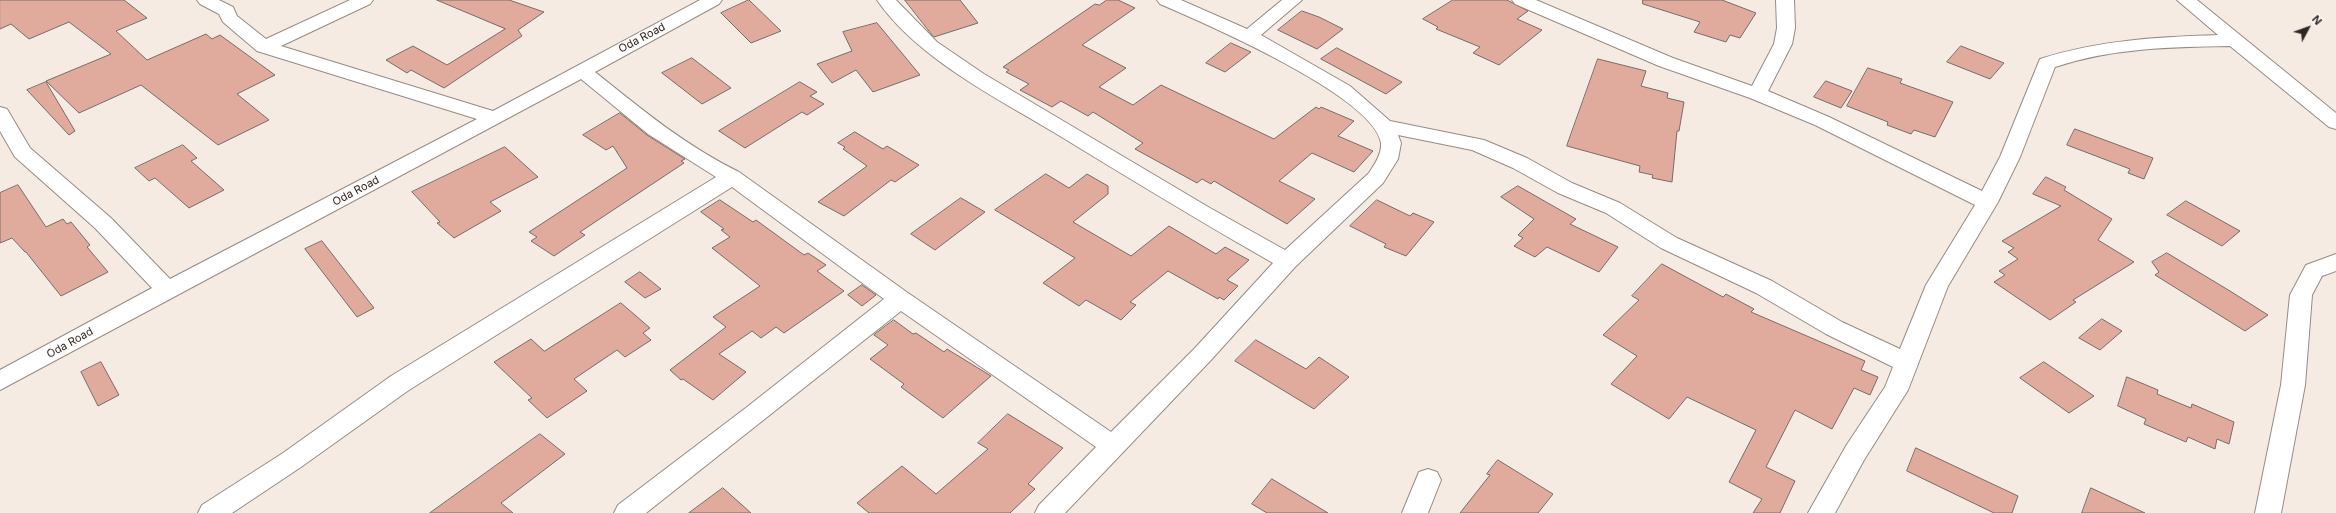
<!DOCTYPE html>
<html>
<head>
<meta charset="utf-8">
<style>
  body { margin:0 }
  #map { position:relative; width:2336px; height:513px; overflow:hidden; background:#f6ebe3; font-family:Inter,sans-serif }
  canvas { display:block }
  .north { position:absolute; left:2288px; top:8px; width:40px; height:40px; -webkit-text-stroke:3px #fef9f6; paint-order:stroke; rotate:49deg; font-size:11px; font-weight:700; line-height:16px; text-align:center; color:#2d2826 }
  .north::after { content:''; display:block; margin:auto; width:14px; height:18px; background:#2d2826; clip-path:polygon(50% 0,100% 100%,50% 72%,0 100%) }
</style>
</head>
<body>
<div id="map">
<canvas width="2336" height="513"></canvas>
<div class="north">N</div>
</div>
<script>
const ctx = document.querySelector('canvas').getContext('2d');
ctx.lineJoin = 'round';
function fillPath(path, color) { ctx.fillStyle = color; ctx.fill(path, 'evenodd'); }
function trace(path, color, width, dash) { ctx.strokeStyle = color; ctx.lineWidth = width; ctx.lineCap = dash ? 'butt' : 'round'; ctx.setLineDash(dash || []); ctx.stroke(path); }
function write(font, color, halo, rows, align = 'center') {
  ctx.font = font + ' Inter,sans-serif'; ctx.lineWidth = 3; ctx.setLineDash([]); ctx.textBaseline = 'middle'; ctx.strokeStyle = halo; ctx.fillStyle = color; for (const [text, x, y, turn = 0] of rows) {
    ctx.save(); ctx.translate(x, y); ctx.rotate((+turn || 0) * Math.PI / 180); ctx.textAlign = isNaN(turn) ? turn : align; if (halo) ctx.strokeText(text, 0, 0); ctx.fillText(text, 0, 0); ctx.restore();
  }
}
const building = new Path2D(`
  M 0,0 L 124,0 L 147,18 L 116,31 L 147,60 L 206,34 L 212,39 L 220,35 L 275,75 L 237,94 L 269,120 L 218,145 L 141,85 L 79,113 L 46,81 L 111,54 L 69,22 L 29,39 L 11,24 L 0,29 Z
  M 437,0 L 509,0 L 544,12 L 518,30 L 522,36 L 444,88 L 411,70 L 407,73 L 386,60 L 413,46 L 447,65 L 505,29 Z
  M 749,0 L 781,31 L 751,43 L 721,13 Z
  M 905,0 L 960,0 L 978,23 L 934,37 Z
  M 1107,0 L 1118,0 L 1135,8 L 1082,45 L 1126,68 L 1099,87 L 1133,105 L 1161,85 L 1274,139 L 1316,107 L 1319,109 L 1321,107 L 1354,121 L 1338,136 L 1373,151 L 1354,172 L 1312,153 L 1279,181 L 1315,199 L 1287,224 L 1214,181 L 1211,184 L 1202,179 L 1197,183 L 1135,149 L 1143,143 L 1093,112 L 1088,116 L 1061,101 L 1052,107 L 1020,90 L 1029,84 L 1006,72 L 1009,70 L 1003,67 L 1095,4 L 1099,5 Z
  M 1453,0 L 1507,0 L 1528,11 L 1517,19 L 1542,30 L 1499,65 L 1473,53 L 1480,47 L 1436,29 L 1438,27 L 1423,19 Z
  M 1643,0 L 1722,0 L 1756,13 L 1740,38 L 1730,35 L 1726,42 L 1694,32 L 1700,22 L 1643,4 Z
  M 1302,11 L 1319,17 L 1343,29 L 1317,49 L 1278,30 Z
  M 877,23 L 920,75 L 873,92 L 856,70 L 832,83 L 817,64 L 852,51 L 843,32 Z
  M 1231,43 L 1251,52 L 1225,72 L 1206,63 Z
  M 1961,46 L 2004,63 L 1990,79 L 1947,62 Z
  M 1337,48 L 1402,82 L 1386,94 L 1321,59 Z
  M 692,58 L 731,88 L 702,104 L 662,73 Z
  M 1598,59 L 1646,71 L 1641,86 L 1668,93 L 1667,98 L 1684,102 L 1679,131 L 1677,131 L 1672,182 L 1652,178 L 1653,175 L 1639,172 L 1640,166 L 1567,146 Z
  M 1868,68 L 1902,79 L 1900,83 L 1953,102 L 1935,137 L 1914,130 L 1911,134 L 1887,125 L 1888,122 L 1847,106 Z
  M 1826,81 L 1852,91 L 1841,108 L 1814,97 Z
  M 46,82 L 75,131 L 69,135 L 27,90 Z
  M 800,82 L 817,92 L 810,96 L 824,104 L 807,115 L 802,112 L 745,148 L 719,131 Z
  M 620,113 L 647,135 L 685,159 L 681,161 L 684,163 L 580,232 L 585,235 L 554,256 L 531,241 L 537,237 L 529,232 L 627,168 L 613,146 L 606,150 L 583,135 Z
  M 2075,129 L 2153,158 L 2144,179 L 2128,173 L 2130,169 L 2067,145 Z
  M 855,132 L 883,149 L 887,146 L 919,165 L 895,182 L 891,180 L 844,216 L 818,202 L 867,166 L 843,149 L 845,147 L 838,143 Z
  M 183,145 L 197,158 L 191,161 L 224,190 L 189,208 L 155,178 L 149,181 L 135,168 Z
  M 505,147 L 538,177 L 490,202 L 501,211 L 454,238 L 437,223 L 440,222 L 412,192 Z
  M 1046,174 L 1069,188 L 1087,174 L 1108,186 L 1108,194 L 1073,222 L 1131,256 L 1169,226 L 1216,254 L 1225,247 L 1249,260 L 1227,280 L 1238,286 L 1224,300 L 1219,297 L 1218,299 L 1168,271 L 1130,302 L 1136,305 L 1121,320 L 1086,300 L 1079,306 L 1043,283 L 1075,258 L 995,210 Z
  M 2046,177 L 2066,187 L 2064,190 L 2112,219 L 2098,240 L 2134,262 L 2073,300 L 2076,302 L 2050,320 L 1994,282 L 2005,275 L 1999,271 L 2018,259 L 2008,252 L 2014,248 L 2002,241 L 2061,206 L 2033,194 Z
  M 18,185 L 46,227 L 63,219 L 67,224 L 71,222 L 90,245 L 87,247 L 108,272 L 61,296 L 26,252 L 25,252 L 12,238 L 0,243 L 0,193 Z
  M 1518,186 L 1576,219 L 1570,224 L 1618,247 L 1599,272 L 1547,247 L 1535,257 L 1514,246 L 1523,238 L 1518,235 L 1534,219 L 1501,197 Z
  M 961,198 L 985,212 L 935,250 L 911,234 Z
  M 720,200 L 753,222 L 756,220 L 804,255 L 808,253 L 826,265 L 817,271 L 844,291 L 784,333 L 776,327 L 761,338 L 752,331 L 719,354 L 746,372 L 713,400 L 683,379 L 681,380 L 670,370 L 726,327 L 713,317 L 760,286 L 712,248 L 730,237 L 721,230 L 724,229 L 701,212 Z
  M 1377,200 L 1410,216 L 1413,213 L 1434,222 L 1406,256 L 1384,247 L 1386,244 L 1350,226 Z
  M 2186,201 L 2240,231 L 2222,246 L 2167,215 Z
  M 322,241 L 374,308 L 357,317 L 305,249 Z
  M 2167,253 L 2230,291 L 2268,315 L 2245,331 L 2155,275 L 2159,272 L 2152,262 Z
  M 1662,264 L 1723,297 L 1726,294 L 1754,309 L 1751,312 L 1865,361 L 1861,370 L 1878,377 L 1870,395 L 1854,388 L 1832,429 L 1795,410 L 1766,467 L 1795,481 L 1780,513 L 1753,513 L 1762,499 L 1729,482 L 1756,430 L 1687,397 L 1669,419 L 1611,384 L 1637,356 L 1603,335 L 1639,300 L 1632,296 Z
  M 640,272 L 661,289 L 645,298 L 625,282 Z
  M 862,285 L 876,295 L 862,306 L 848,295 Z
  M 621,303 L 650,328 L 643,333 L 651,340 L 625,357 L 617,350 L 574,379 L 587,391 L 547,418 L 528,400 L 532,398 L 494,362 L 531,339 L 544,351 Z
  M 2102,319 L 2122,331 L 2100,350 L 2079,338 Z
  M 894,320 L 913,334 L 916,333 L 944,352 L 947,349 L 991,376 L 943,418 L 901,387 L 904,384 L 870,359 L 888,345 L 874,335 Z
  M 1256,340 L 1306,369 L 1319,357 L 1349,377 L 1314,409 L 1235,361 Z
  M 101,362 L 119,395 L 98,406 L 81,372 Z
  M 2044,362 L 2094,396 L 2069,413 L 2020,378 Z
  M 2127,377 L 2158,390 L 2157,394 L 2191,408 L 2192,404 L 2234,422 L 2229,444 L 2217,439 L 2215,449 L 2188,437 L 2186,442 L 2144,424 L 2146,419 L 2118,406 Z
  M 1008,414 L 1063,448 L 1028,484 L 1035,489 L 1010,513 L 869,513 L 857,503 L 902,466 L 936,494 L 988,449 L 978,443 Z
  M 540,434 L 565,454 L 501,503 L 513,513 L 430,513 Z
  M 1916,448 L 2018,496 L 2012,513 L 1994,513 L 1907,471 Z
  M 1498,460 L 1553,494 L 1538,513 L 1460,513 L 1490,475 L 1487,474 Z
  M 1272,479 L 1328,513 L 1267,513 L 1252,504 Z
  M 723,488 L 751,513 L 689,513 Z
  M 2091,488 L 2145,513 L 2082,513 Z`);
const minor = new Path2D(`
  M 197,0 L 219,0 L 233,7 L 237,16 L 266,39 L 350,0 L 373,0 L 370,4 L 281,46 L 493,111 L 700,0 L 722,0 L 719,4 L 595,72 C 641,109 686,146 739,172 L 908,293 L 1111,432 L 1195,348 L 1273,263 C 1199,221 1127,177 1055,133 C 995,97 917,58 877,0 L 896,0 L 937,42 L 984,74 L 1210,208 L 1285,250 L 1369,173 C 1374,165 1382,154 1381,143 C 1374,96 1202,22 1160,4 L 1157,0 L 1181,0 L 1247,29 L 1282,0 L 1302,0 L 1261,35 L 1350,86 L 1390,121 L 1484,140 L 1527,158 L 1572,183 L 1620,203 L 1677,238 L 1772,281 L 1842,322 L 1900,349 L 1926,285 L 1975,205 L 1815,125 L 1750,98 L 1659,66 L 1515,4 L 1512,0 L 1536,0 L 1673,58 L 1752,86 L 1774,44 L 1777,28 L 1776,0 L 1794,0 L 1795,28 L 1792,44 L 1768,91 L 1829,117 L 1982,191 L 2000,157 L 2040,59 C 2099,40 2157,37 2218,35 L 2177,0 L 2197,0 L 2336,113 L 2336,129 L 2329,127 L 2230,46 C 2171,47 2112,48 2055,67 L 2020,157 L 1998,202 L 1948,286 L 1908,390 L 1864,460 L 1835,513 L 1808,513 L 1846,446 L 1885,387 L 1893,367 L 1826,334 L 1756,293 L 1661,248 L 1606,213 L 1558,193 L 1513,168 L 1472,150 L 1398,135 L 1401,143 L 1398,159 L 1383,183 L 1295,267 L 1211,360 L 1065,513 L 1035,513 L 1039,505 L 1096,447 L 901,311 L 646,513 L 614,513 L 618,505 L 747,407 L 884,299 L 732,187 L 409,390 L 301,467 L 232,513 L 198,513 L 202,505 L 283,453 L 391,376 L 716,177 L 648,134 L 581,79 L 0,390 L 0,370 L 152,288 L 95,228 L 15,157 L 0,131 L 0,107 L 7,109 L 30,148 L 111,218 L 170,279 L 477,119 L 257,51 L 223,22 L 219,14 L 200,4 Z
  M 2336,254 L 2336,271 L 2322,276 L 2312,295 L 2305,385 L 2281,513 L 2255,513 L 2281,385 L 2290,295 L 2306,265 Z
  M 1428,469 L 1437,472 L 1441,480 L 1428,513 L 1402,513 L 1419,472 Z`);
const streetNames = [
  ["Oda Road",642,38,-28],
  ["Oda Road",356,191,-28],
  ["Oda Road",70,343,-29]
];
fillPath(building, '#e0aa9c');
trace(building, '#786c69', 1);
trace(minor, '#968b84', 2);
fillPath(minor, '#fff');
write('11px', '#2d2826', '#fef9f6', streetNames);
</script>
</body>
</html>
